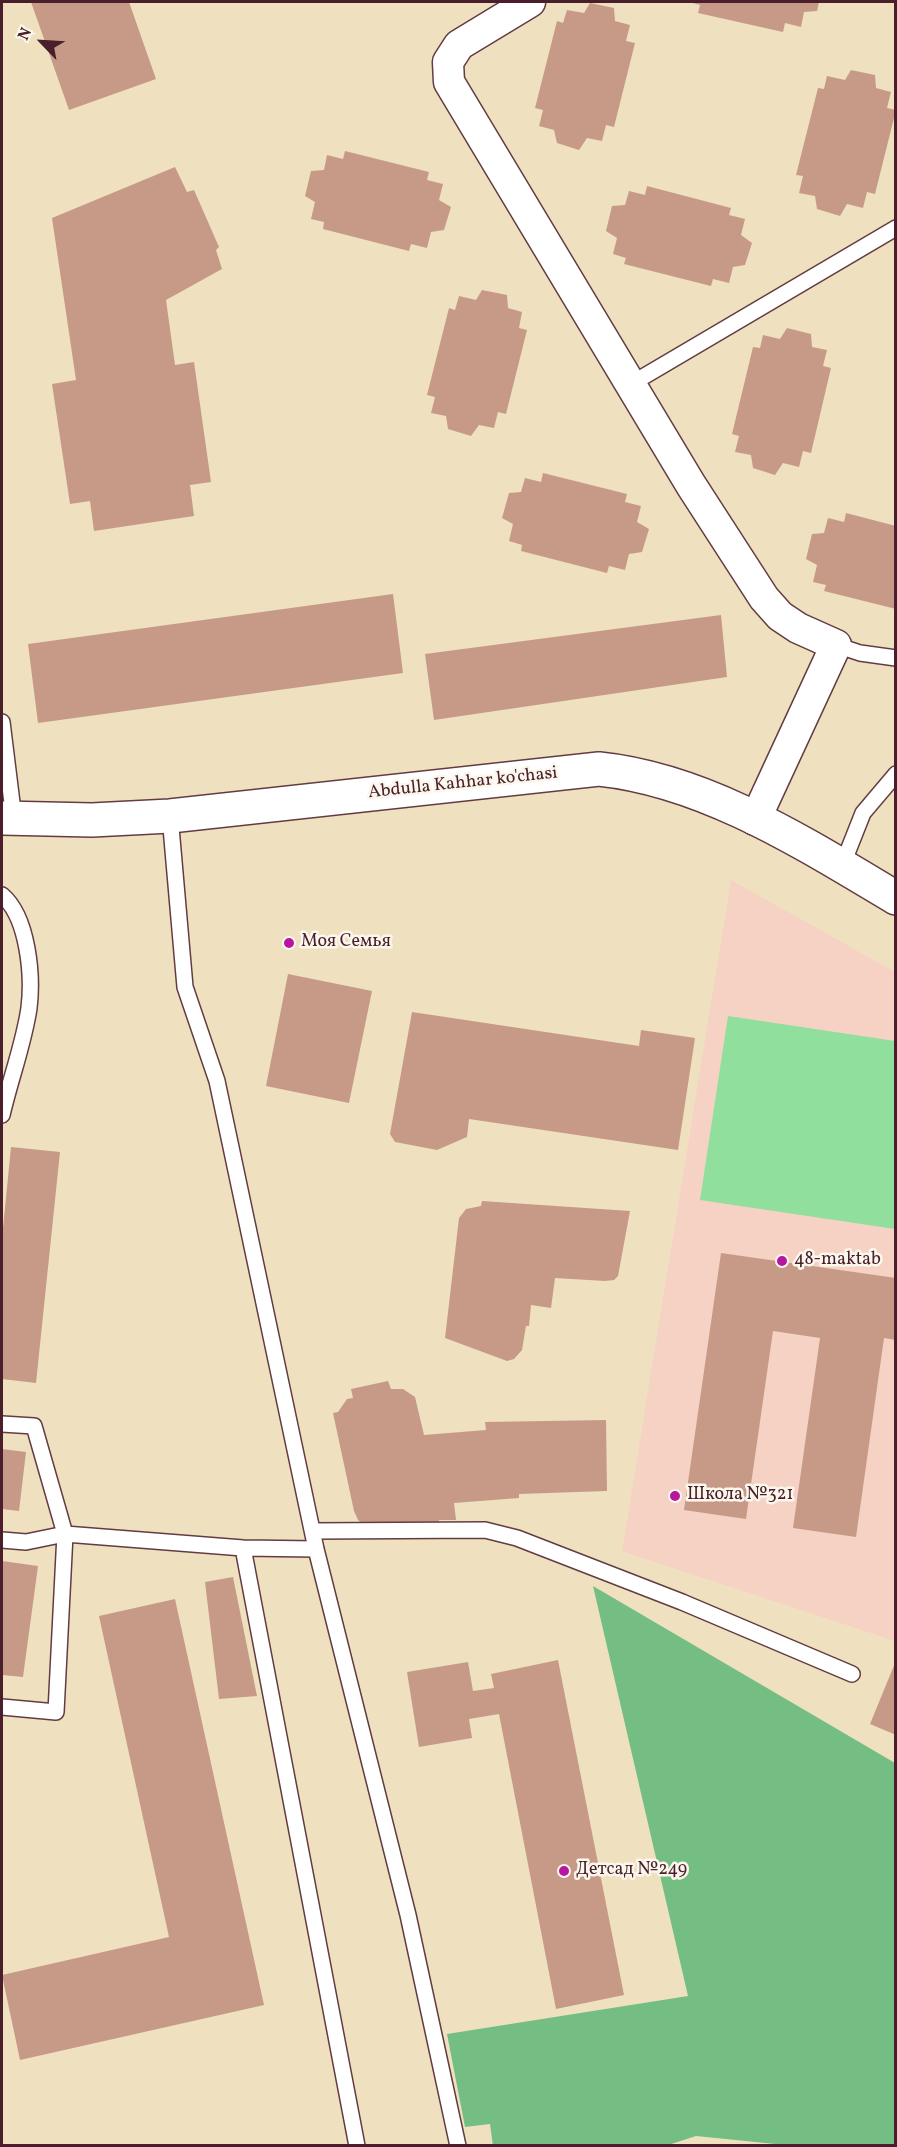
<!DOCTYPE html>
<html>
<head>
<meta charset="utf-8">
<style>
  body { margin:0 }
  #map { position:relative; width:897px; height:2147px; overflow:hidden; background:#efe0c0; font-family:Vollkorn,serif }
  canvas { display:block }
  .frame { position:absolute; inset:0; border:3px solid #4a1f2b; pointer-events:none }
  .north { position:absolute; left:12px; top:12px; width:60px; height:60px; -webkit-text-stroke:4px #fbf7ec; paint-order:stroke; rotate:295deg; font-size:16px; font-weight:700; line-height:24px; text-align:center; color:#4a1f2b }
  .north::after { content:''; display:block; margin:auto; width:21px; height:27px; background:#4a1f2b; clip-path:polygon(50% 0,100% 100%,50% 72%,0 100%) }
</style>
</head>
<body>
<div id="map">
<canvas width="897" height="2147"></canvas>
<div class="frame"></div>
<div class="north">N</div>
</div>
<script>
const ctx = document.querySelector('canvas').getContext('2d');
ctx.lineJoin = 'round';
function fillPath(path, color) { ctx.fillStyle = color; ctx.fill(path, 'evenodd'); }
function trace(path, color, width, dash) { ctx.strokeStyle = color; ctx.lineWidth = width; ctx.lineCap = dash ? 'butt' : 'round'; ctx.setLineDash(dash || []); ctx.stroke(path); }
function write(font, color, halo, rows, align = 'center') {
  ctx.font = font + ' Vollkorn,serif'; ctx.lineWidth = 5; ctx.setLineDash([]); ctx.textBaseline = 'middle'; ctx.strokeStyle = halo; ctx.fillStyle = color; for (const [text, x, y, turn = 0] of rows) {
    ctx.save(); ctx.translate(x, y); ctx.rotate((+turn || 0) * Math.PI / 180); ctx.textAlign = isNaN(turn) ? turn : align; if (halo) ctx.strokeText(text, 0, 0); ctx.fillText(text, 0, 0); ctx.restore();
  }
}
const built = new Path2D(`
  M 731,880 L 895,972 L 895,1641 L 622,1551 Z`);
const green = new Path2D(`
  M 728,1016 L 895,1041 L 895,1229 L 700,1200 Z`);
const forest = new Path2D(`
  M 593,1586 L 895,1763 L 895,2145 L 785,2145 L 696,2136 L 665,2146 L 493,2146 L 490,2124 L 465,2127 L 447,2034 L 688,1996 Z`);
const building = new Path2D(`
  M 31,2 L 129,2 L 156,79 L 69,110 Z
  M 689,2 L 819,2 L 817,11 L 804,12 L 801,27 L 785,23 L 783,32 L 698,13 L 700,5 Z
  M 590,3 L 614,8 L 615,21 L 630,25 L 626,41 L 635,43 L 614,127 L 606,125 L 602,141 L 587,138 L 579,150 L 557,143 L 554,130 L 539,126 L 543,110 L 535,108 L 557,21 L 563,23 L 567,10 L 584,13 Z
  M 851,70 L 875,75 L 876,88 L 891,92 L 887,108 L 896,110 L 875,194 L 867,192 L 863,208 L 847,204 L 840,216 L 817,209 L 815,196 L 799,193 L 803,176 L 796,175 L 818,88 L 824,89 L 827,76 L 845,80 Z
  M 345,151 L 429,172 L 427,180 L 443,184 L 439,200 L 451,207 L 444,230 L 431,232 L 427,248 L 411,244 L 409,251 L 323,229 L 324,222 L 311,219 L 315,202 L 305,196 L 311,171 L 324,170 L 327,155 L 343,159 Z
  M 175,167 L 187,192 L 194,190 L 219,247 L 216,250 L 222,269 L 166,300 L 175,365 L 194,362 L 211,482 L 190,485 L 194,516 L 94,531 L 90,501 L 70,504 L 52,384 L 76,380 L 52,218 Z
  M 647,186 L 731,208 L 729,215 L 745,219 L 741,235 L 752,243 L 745,265 L 733,267 L 729,283 L 713,279 L 711,286 L 624,264 L 626,258 L 613,254 L 617,238 L 606,231 L 612,206 L 625,205 L 629,191 L 645,195 Z
  M 482,290 L 507,295 L 508,308 L 522,312 L 519,328 L 527,330 L 506,414 L 498,412 L 494,428 L 479,425 L 471,436 L 448,429 L 446,416 L 431,413 L 435,397 L 427,395 L 449,308 L 455,310 L 459,296 L 476,300 Z
  M 787,328 L 811,334 L 812,347 L 827,350 L 823,366 L 831,368 L 811,453 L 803,451 L 799,467 L 783,463 L 775,475 L 753,468 L 751,455 L 735,452 L 739,436 L 732,434 L 753,347 L 760,348 L 763,335 L 780,339 Z
  M 543,473 L 627,494 L 625,502 L 641,506 L 637,522 L 649,529 L 642,552 L 629,554 L 625,570 L 609,566 L 607,573 L 521,551 L 522,545 L 509,541 L 513,524 L 502,518 L 509,493 L 521,492 L 525,478 L 541,482 Z
  M 846,513 L 896,526 L 896,609 L 824,591 L 826,585 L 813,582 L 817,565 L 806,559 L 812,534 L 824,533 L 828,518 L 844,522 Z
  M 393,594 L 403,673 L 38,723 L 28,644 Z
  M 721,615 L 727,677 L 434,720 L 425,654 Z
  M 288,974 L 372,991 L 349,1103 L 266,1086 Z
  M 412,1012 L 639,1046 L 641,1030 L 695,1038 L 678,1150 L 469,1119 L 467,1137 L 437,1150 L 395,1142 L 390,1134 Z
  M 11,1147 L 60,1152 L 36,1383 L 2,1379 L 2,1238 Z
  M 482,1201 L 630,1211 L 618,1276 L 614,1280 L 605,1281 L 555,1278 L 551,1308 L 531,1305 L 529,1326 L 526,1326 L 522,1350 L 514,1359 L 507,1361 L 445,1338 L 459,1218 L 466,1209 L 481,1206 Z
  M 721,1253 L 896,1278 L 896,1340 L 884,1338 L 856,1537 L 793,1528 L 820,1338 L 773,1331 L 746,1519 L 684,1510 Z
  M 388,1381 L 391,1389 L 403,1389 L 415,1397 L 424,1435 L 486,1430 L 485,1422 L 606,1420 L 607,1491 L 519,1494 L 519,1498 L 454,1503 L 456,1520 L 439,1520 L 440,1528 L 399,1537 L 386,1538 L 376,1535 L 358,1520 L 354,1511 L 333,1413 L 338,1412 L 347,1399 L 353,1398 L 351,1389 Z
  M 2,1449 L 26,1452 L 19,1511 L 2,1509 Z
  M 2,1561 L 38,1566 L 23,1677 L 2,1675 Z
  M 233,1577 L 257,1696 L 219,1699 L 205,1582 Z
  M 175,1599 L 264,2005 L 20,2060 L 2,1975 L 169,1937 L 99,1616 Z
  M 558,1660 L 624,1995 L 556,2009 L 499,1714 L 469,1719 L 472,1738 L 419,1747 L 407,1672 L 468,1662 L 473,1691 L 494,1688 L 491,1674 Z
  M 895,1663 L 896,1663 L 896,1735 L 870,1724 Z`);
const service = new Path2D(`
  M 631,384 L 896,228
  M 836,645 L 860,653 L 896,658
  M 2,722 L 14,819
  M 170,816 L 185,987 L 217,1081 L 316,1549 L 408,1915 L 458,2146
  M 842,866 L 863,813 L 896,774
  M 2,895 C 28,917 33,975 29,1008 C 24,1043 10,1080 2,1115
  M 2,1424 L 34,1426 L 65,1534 L 56,1712 L 2,1707
  M 313,1531 L 485,1530 L 517,1538 L 682,1602 L 852,1674
  M 2,1540 L 26,1542 L 65,1534 L 243,1548 L 316,1549
  M 243,1548 L 357,2146`);
const minor = new Path2D(`
  M 530,2 L 459,45 L 448,62 L 449,82 L 691,485 L 764,598 L 780,616 L 798,628 L 836,645 L 755,820`);
const tertiary = new Path2D(`
  M 2,818 L 92,820 L 170,816 L 599,769 C 706,780 805,844 896,898`);
const markers = [
  [289,943,6,"#b5179e"],
  [782,1261,6,"#b5179e"],
  [675,1496,6,"#b5179e"],
  [564,1871,6,"#b5179e"]
];
const streetNames = [
  ["Abdulla Kahhar ko'chasi",463,784,-6]
];
const poiNames = [
  ["Моя Семья",301,943],
  ["48-maktab",794,1261],
  ["Школа №321",687,1496],
  ["Детсад №249",576,1871]
];
fillPath(built, '#f5d2c3');
fillPath(green, '#91df9d');
fillPath(forest, '#74be84');
fillPath(building, '#c79a88');
trace(service, '#633c41', 18);
trace(minor, '#633c41', 33);
trace(tertiary, '#633c41', 36);
trace(service, '#fff', 15);
trace(minor, '#fff', 30);
trace(tertiary, '#fff', 33);
for (const [x, y, r, color] of markers) { const dot = new Path2D(); dot.arc(x, y, r, 0, 2 * Math.PI); ctx.fillStyle = color; ctx.fill(dot); trace(dot, '#fbf7ec', 2); }
write('18px', '#4a1f2b', '#fbf7ec', streetNames);
write('18px', '#4a1f2b', '#fbf7ec', poiNames, 'left');
</script>
</body>
</html>
